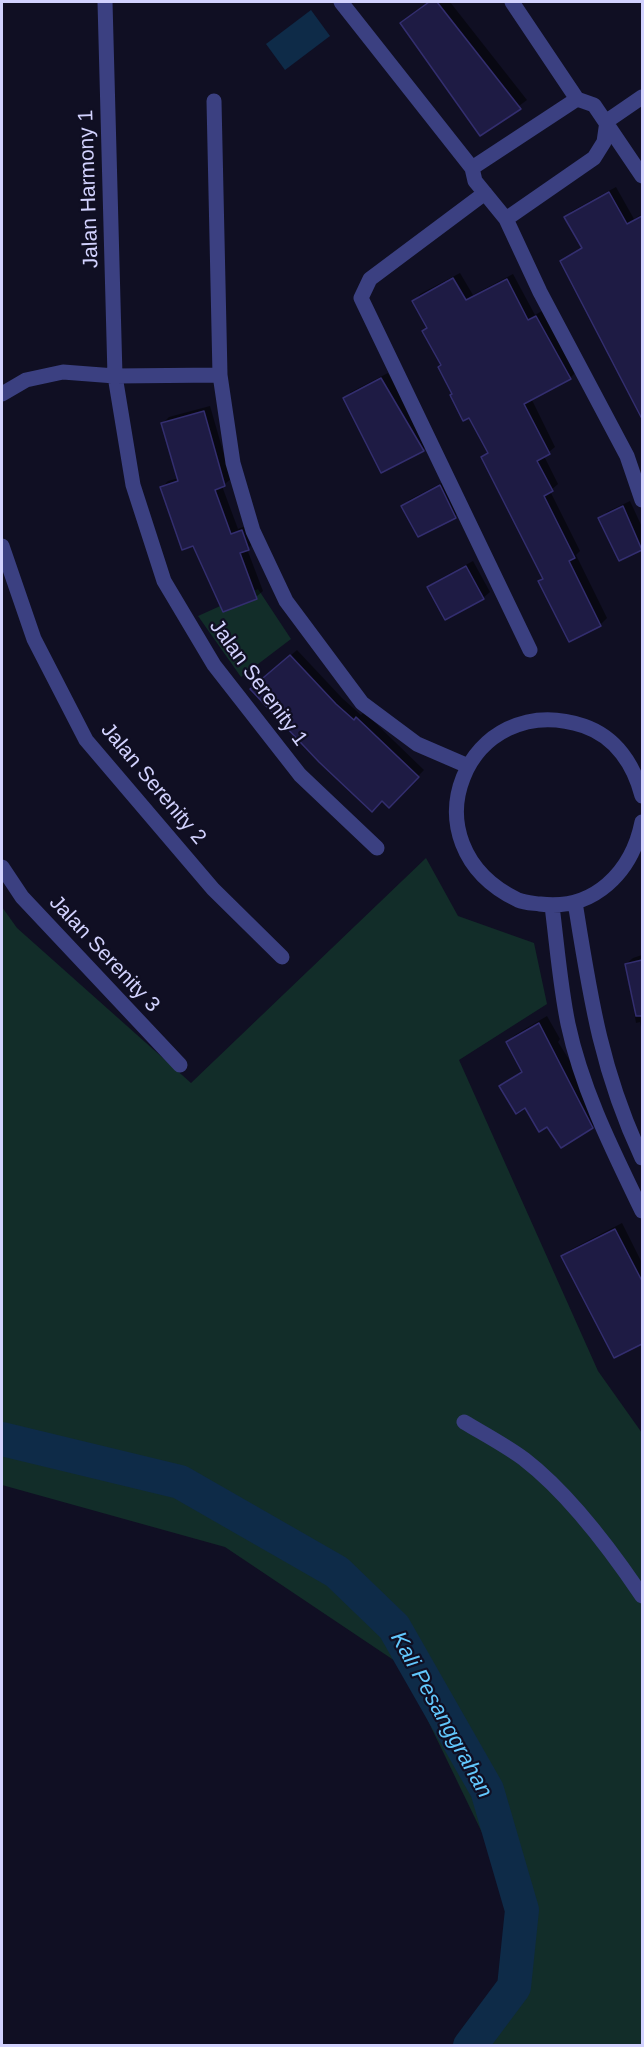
<!DOCTYPE html>
<html>
<head>
<meta charset="utf-8">
<style>
  body { margin:0 }
  #map { position:relative; width:644px; height:2047px; overflow:hidden; background:#100f23; font-family:Helvetica,sans-serif }
  canvas { display:block }
  .frame { position:absolute; inset:0; border:3px solid #d2d2fe; pointer-events:none }
</style>
</head>
<body>
<div id="map">
<canvas width="644" height="2047"></canvas>
<div class="frame"></div>
</div>
<script>
const ctx = document.querySelector('canvas').getContext('2d');
ctx.lineJoin = 'round';
function fillPath(path, color) { ctx.fillStyle = color; ctx.fill(path, 'evenodd'); }
function trace(path, color, width, dash) { ctx.strokeStyle = color; ctx.lineWidth = width; ctx.lineCap = dash ? 'butt' : 'round'; ctx.setLineDash(dash || []); ctx.stroke(path); }
function write(font, color, halo, rows, align = 'center') {
  ctx.font = font + ' Helvetica,sans-serif'; ctx.lineWidth = 4.5; ctx.setLineDash([]); ctx.textBaseline = 'middle'; ctx.strokeStyle = halo; ctx.fillStyle = color; for (const [text, x, y, turn = 0] of rows) {
    ctx.save(); ctx.translate(x, y); ctx.rotate((+turn || 0) * Math.PI / 180); ctx.textAlign = isNaN(turn) ? turn : align; if (halo) ctx.strokeText(text, 0, 0); ctx.fillText(text, 0, 0); ctx.restore();
  }
}
const green = new Path2D(`
  M 258,589 L 291,639 L 241,677 L 198,616 Z
  M 426,858 L 458,916 L 534,943 L 547,1004 L 459,1060 L 598,1371 L 642,1433 L 642,2045 L 482,2045 L 514,1989 L 503,1876 L 401,1665 L 225,1547 L 2,1485 L 2,907 L 17,928 L 191,1083 Z`);
const water = new Path2D(`
  M 311,10 L 330,36 L 285,70 L 266,44 Z`);
const shadow = new Path2D(`
  M 429,2 L 450,2 L 527,100 L 481,134 L 402,23 Z
  M 616,187 L 634,219 L 642,214 L 642,421 L 562,261 L 583,247 L 566,217 L 572,211 Z
  M 460,273 L 473,295 L 513,274 L 535,315 L 542,311 L 576,372 L 570,378 L 531,398 L 555,447 L 544,456 L 558,484 L 550,491 L 580,551 L 576,555 L 607,618 L 601,624 L 569,640 L 540,581 L 544,577 L 483,457 L 489,451 L 453,394 L 442,364 L 424,331 L 428,327 L 414,301 L 420,294 Z
  M 388,373 L 429,443 L 423,450 L 345,399 L 351,392 Z
  M 210,406 L 231,479 L 222,486 L 238,529 L 248,525 L 255,542 L 247,549 L 263,591 L 256,597 L 193,545 L 161,488 L 168,481 L 179,478 L 163,423 L 169,417 Z
  M 447,480 L 461,510 L 455,516 L 403,506 L 409,500 Z
  M 630,501 L 642,527 L 642,548 L 620,559 L 600,519 L 607,512 Z
  M 473,561 L 490,592 L 483,598 L 429,587 L 436,581 Z
  M 297,650 L 342,698 L 361,715 L 364,712 L 424,770 L 389,806 L 259,683 Z
  M 642,955 L 642,1032 L 640,1022 L 636,1023 L 626,964 L 633,958 Z
  M 547,1016 L 560,1039 L 558,1042 L 577,1072 L 599,1120 L 592,1127 L 548,1124 L 500,1086 L 523,1070 L 507,1042 L 515,1035 Z
  M 622,1223 L 642,1263 L 642,1342 L 615,1356 L 563,1257 L 570,1250 Z`);
const river = new Path2D(`
  M 2,1439 L 180,1482 L 337,1572 L 394,1627 L 487,1790 L 522,1910 L 514,1987 L 470,2046`);
const building = new Path2D(`
  M 429,2 L 437,2 L 521,109 L 480,136 L 400,23 Z
  M 609,192 L 627,224 L 642,216 L 642,419 L 560,261 L 582,248 L 564,217 Z
  M 453,278 L 466,300 L 507,279 L 528,320 L 536,316 L 571,379 L 524,404 L 550,454 L 537,461 L 553,491 L 544,496 L 575,558 L 569,561 L 601,626 L 569,642 L 538,581 L 543,579 L 481,457 L 488,453 L 469,418 L 463,421 L 450,395 L 452,394 L 438,367 L 441,365 L 422,331 L 427,328 L 412,301 Z
  M 381,378 L 424,451 L 381,473 L 343,398 Z
  M 204,411 L 225,486 L 215,490 L 231,534 L 242,530 L 249,550 L 240,553 L 257,599 L 223,612 L 193,546 L 182,550 L 160,487 L 178,481 L 161,423 Z
  M 440,485 L 456,518 L 418,537 L 401,506 Z
  M 623,506 L 642,550 L 619,561 L 598,518 Z
  M 466,566 L 484,599 L 445,620 L 427,587 Z
  M 290,655 L 336,704 L 354,720 L 356,717 L 419,777 L 389,808 L 382,801 L 372,812 L 319,762 L 250,689 Z
  M 642,960 L 642,1016 L 636,1016 L 625,964 Z
  M 539,1023 L 593,1128 L 561,1148 L 547,1127 L 539,1132 L 525,1108 L 516,1114 L 499,1086 L 522,1072 L 506,1042 Z
  M 615,1229 L 642,1281 L 642,1344 L 614,1358 L 561,1256 Z`);
const minor = new Path2D(`
  M 105,2 L 115,376 L 133,485 L 164,581 L 214,665 L 300,775 L 377,848
  M 341,2 L 472,168
  M 512,2 L 577,99
  M 642,97 L 607,121 L 604,142 L 594,158 L 506,219 L 475,181 L 472,168 L 577,99 L 594,105 L 642,176
  M 214,101 L 220,375 L 233,463 L 253,531 L 286,601 L 362,703 L 417,744 L 468,766
  M 485,193 L 370,279 L 361,298 L 530,650
  M 506,219 L 540,292 L 627,456 L 642,500
  M 2,394 L 26,380 L 63,372 L 115,376 L 220,375
  M 2,546 L 34,639 L 86,740 L 213,889 L 282,957
  M 642,796 C 634,765 616,737 584,726 C 467,687 401,844 518,900 C 525,903 533,903 540,904 C 594,911 632,872 642,822
  M 2,867 L 22,897 L 180,1065
  M 575,902 C 590,996 601,1071 642,1158
  M 552,906 C 557,945 560,985 568,1024 C 582,1090 613,1151 642,1211
  M 464,1422 C 484,1434 505,1445 524,1459 C 568,1493 611,1550 642,1596`);
const streetNames = [
  ["Jalan Harmony 1",89,189,-92],
  ["Jalan Serenity 1",258,683,54],
  ["Jalan Serenity 2",153,784,50],
  ["Jalan Serenity 3",104,954,47]
];
const waterNames = [
  ["Kali Pesanggrahan",441,1715,61]
];
fillPath(green, '#122d29');
fillPath(water, '#0e2b48');
fillPath(shadow, '#0007');
trace(river, '#0e2b48', 34);
fillPath(building, '#1e1b44');
trace(building, '#332e6f', 1.5);
trace(minor, '#3b4081', 15);
write('21px', '#d2d2fe', '#100f23', streetNames);
write('italic 22px', '#62c7fc', '#100f23', waterNames);
</script>
</body>
</html>
